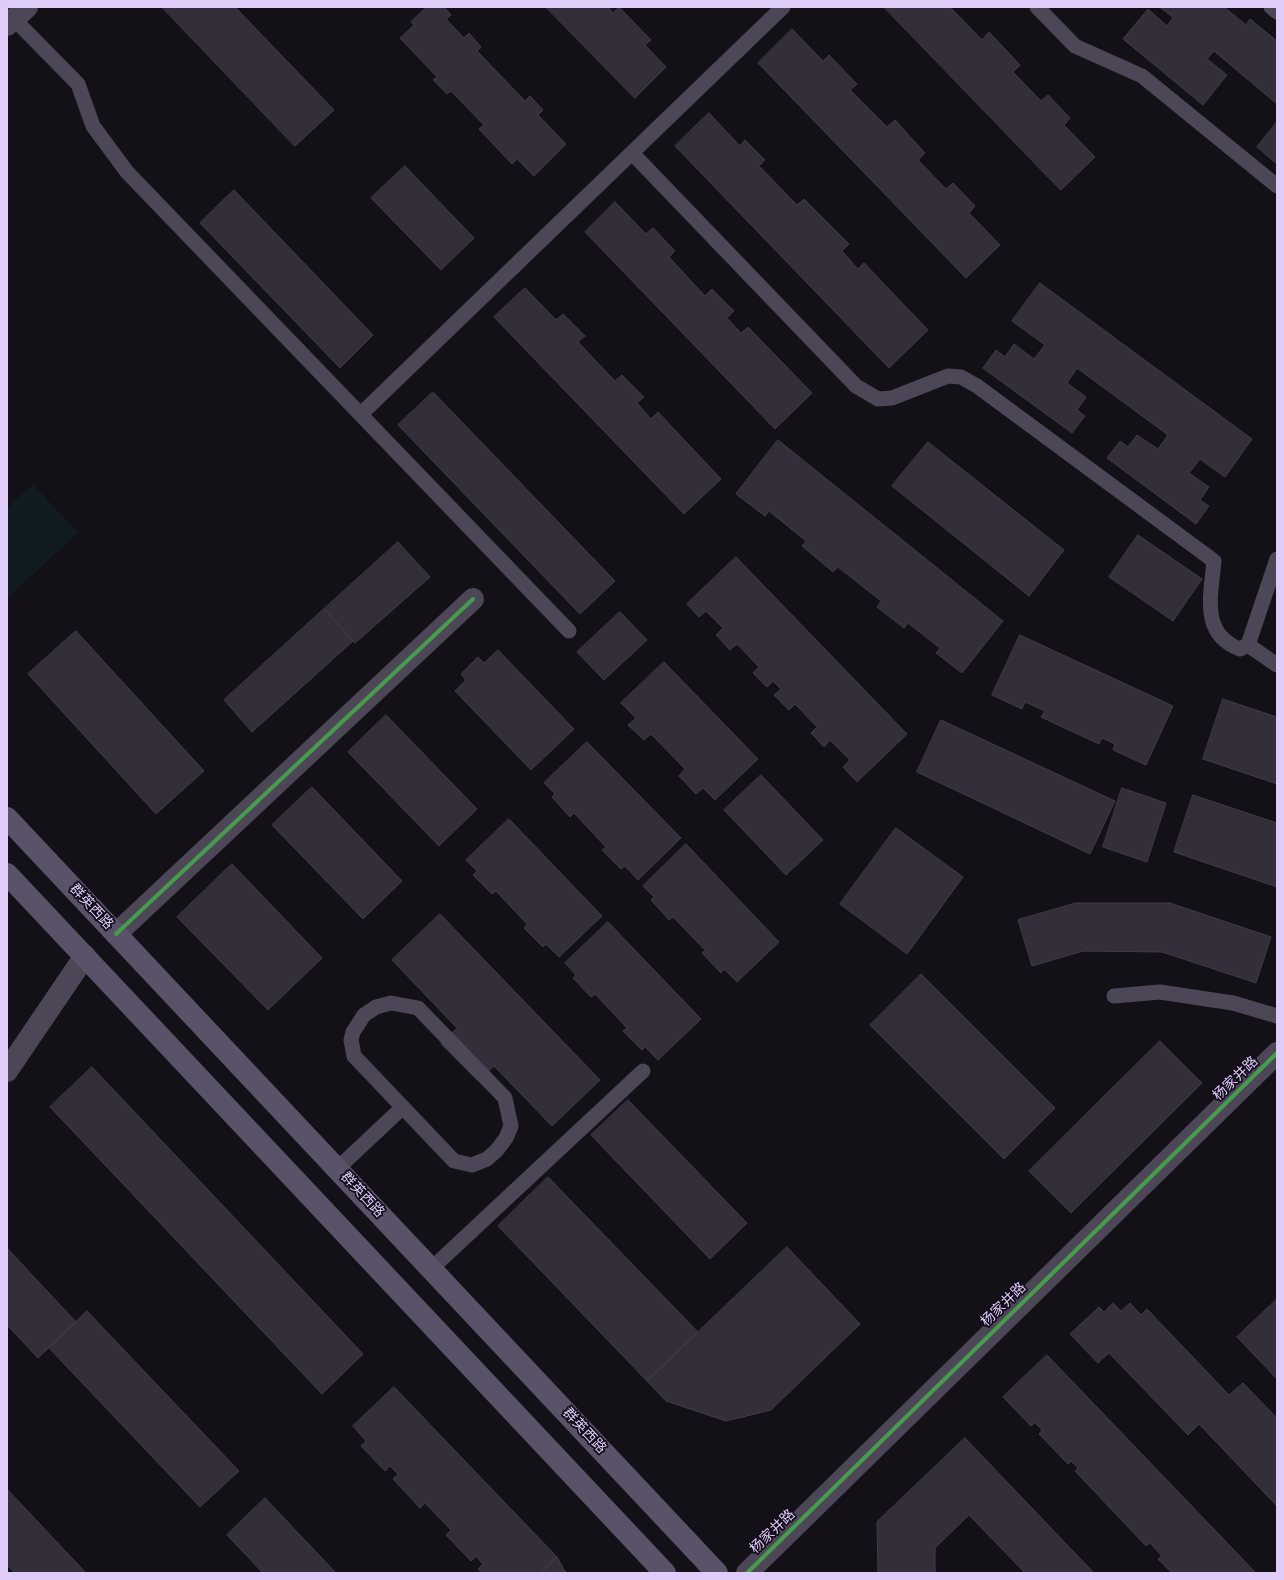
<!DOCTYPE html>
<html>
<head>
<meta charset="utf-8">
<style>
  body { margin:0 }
  #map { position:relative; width:1284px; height:1580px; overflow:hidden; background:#131017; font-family:"Sofia Sans Condensed",sans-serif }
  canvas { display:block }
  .frame { position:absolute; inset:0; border:8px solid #dfccf9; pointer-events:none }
</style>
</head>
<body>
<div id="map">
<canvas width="1284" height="1580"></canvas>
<div class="frame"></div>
</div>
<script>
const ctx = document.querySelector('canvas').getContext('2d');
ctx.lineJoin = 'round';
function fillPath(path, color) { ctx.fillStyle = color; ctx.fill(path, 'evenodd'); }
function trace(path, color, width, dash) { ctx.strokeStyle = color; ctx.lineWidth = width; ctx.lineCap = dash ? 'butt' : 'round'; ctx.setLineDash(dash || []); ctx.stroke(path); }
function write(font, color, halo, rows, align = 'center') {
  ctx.font = font + ' "Sofia Sans Condensed","Noto Sans SC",sans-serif'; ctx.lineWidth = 3.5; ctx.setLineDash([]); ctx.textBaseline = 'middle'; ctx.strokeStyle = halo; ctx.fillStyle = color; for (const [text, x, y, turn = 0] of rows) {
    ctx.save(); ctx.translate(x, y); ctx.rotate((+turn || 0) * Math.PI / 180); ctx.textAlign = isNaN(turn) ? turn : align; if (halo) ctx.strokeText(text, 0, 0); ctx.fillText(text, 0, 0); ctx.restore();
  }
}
const green = new Path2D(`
  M 33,484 L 78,533 L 7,598 L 7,508 Z`);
const building = new Path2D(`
  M 162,7 L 235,7 L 334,110 L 295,146 Z
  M 427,7 L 444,7 L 451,15 L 446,19 L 464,38 L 469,33 L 481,47 L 477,51 L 525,101 L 530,96 L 543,110 L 538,115 L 566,144 L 534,176 L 517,159 L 512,164 L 479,129 L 484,125 L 451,91 L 447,94 L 433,80 L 437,77 L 400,38 L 414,25 L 411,22 Z
  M 546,7 L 608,7 L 613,13 L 619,7 L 651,40 L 645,45 L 666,67 L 635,98 Z
  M 884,7 L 950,7 L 982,40 L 989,32 L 1020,65 L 1013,72 L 1041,101 L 1048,95 L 1070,118 L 1064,125 L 1095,157 L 1061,190 Z
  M 1160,7 L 1224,7 L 1246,25 L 1250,19 L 1277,41 L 1277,104 L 1214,51 L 1207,59 L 1227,75 L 1203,105 L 1123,39 L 1148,9 L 1167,26 L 1173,18 Z
  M 792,29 L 823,61 L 829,55 L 857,84 L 850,90 L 887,127 L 895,120 L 925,153 L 918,160 L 946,189 L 953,183 L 975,206 L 969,213 L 1000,245 L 966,278 L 758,63 Z
  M 709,113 L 740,146 L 745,140 L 765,160 L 759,166 L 797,205 L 804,199 L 849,244 L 842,251 L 858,269 L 864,263 L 928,330 L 889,368 L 675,146 Z
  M 1277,122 L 1277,164 L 1257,147 Z
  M 405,166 L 474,238 L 441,270 L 371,198 Z
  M 234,190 L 373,335 L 340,368 L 200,223 Z
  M 615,202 L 646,234 L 653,228 L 675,251 L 669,257 L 705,296 L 712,289 L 734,311 L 727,318 L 741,333 L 748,327 L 812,393 L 775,429 L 585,232 Z
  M 1040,283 L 1252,439 L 1225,477 L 1200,459 L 1189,473 L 1209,487 L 1200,500 L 1209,506 L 1196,524 L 1107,458 L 1120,441 L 1128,447 L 1137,435 L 1158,449 L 1168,435 L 1077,368 L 1067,383 L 1086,397 L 1077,410 L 1085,416 L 1072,433 L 983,368 L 996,350 L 1005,357 L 1014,344 L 1034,359 L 1045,345 L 1012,321 Z
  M 525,288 L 556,320 L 563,314 L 585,336 L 578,342 L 615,381 L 622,375 L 644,397 L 637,403 L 651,419 L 658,412 L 721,479 L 684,514 L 494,317 Z
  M 433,392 L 615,581 L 580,614 L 398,425 Z
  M 778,440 L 1003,621 L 962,673 L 936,653 L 940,648 L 908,623 L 904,628 L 877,607 L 881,601 L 838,567 L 833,572 L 802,546 L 806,541 L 769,511 L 765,516 L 736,494 Z
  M 928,442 L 1064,550 L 1029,596 L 892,486 Z
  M 1138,535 L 1202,579 L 1173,621 L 1109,577 Z
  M 398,542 L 430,577 L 355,643 L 324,609 Z
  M 736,557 L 907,734 L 857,782 L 843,767 L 850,760 L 830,740 L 824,747 L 811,733 L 817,727 L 795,704 L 789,710 L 774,695 L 781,689 L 773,681 L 767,687 L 753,673 L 759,667 L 737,644 L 730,650 L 716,635 L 723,628 L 706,611 L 699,617 L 687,604 Z
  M 324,609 L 353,641 L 252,732 L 224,700 Z
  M 620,612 L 647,640 L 604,680 L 577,652 Z
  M 76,631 L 204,771 L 156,814 L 28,674 Z
  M 1020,635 L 1173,706 L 1146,765 L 1113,750 L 1115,744 L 1102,738 L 1099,744 L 1041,717 L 1045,711 L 1025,702 L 1022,709 L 992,695 Z
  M 498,650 L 574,729 L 531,770 L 455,691 L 466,680 L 461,674 L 478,657 L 484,663 Z
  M 664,662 L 758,759 L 715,800 L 703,788 L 696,794 L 679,776 L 685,769 L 651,734 L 644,740 L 628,725 L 636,718 L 621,703 Z
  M 1223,699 L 1277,717 L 1277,784 L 1203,759 Z
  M 386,715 L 477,809 L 439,846 L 348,752 Z
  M 941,720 L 1115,801 L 1090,854 L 917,772 Z
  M 587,742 L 681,838 L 638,880 L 625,866 L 621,869 L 602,850 L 606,847 L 574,813 L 570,817 L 552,797 L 555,794 L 544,783 Z
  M 761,775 L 823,840 L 786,875 L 724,810 Z
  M 312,787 L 402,881 L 363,919 L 272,825 Z
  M 1122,788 L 1166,803 L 1147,862 L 1103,847 Z
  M 1193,795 L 1277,823 L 1277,887 L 1174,852 Z
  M 509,819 L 602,916 L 559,957 L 546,944 L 543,947 L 524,928 L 527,924 L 496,891 L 492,894 L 473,875 L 477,871 L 466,860 Z
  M 896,828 L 963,877 L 907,954 L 840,904 Z
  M 686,844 L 779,942 L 737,982 L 724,969 L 721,973 L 702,953 L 705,950 L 673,917 L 669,920 L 651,900 L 654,897 L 643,886 Z
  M 232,864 L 322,958 L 268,1010 L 177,917 Z
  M 1076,903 L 1170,903 L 1271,937 L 1256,983 L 1162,952 L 1083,951 L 1032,966 L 1018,920 Z
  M 440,914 L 600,1080 L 552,1126 L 494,1066 L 478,1081 L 441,1044 L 457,1028 L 392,960 Z
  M 608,922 L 701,1019 L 658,1060 L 645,1047 L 642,1050 L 623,1031 L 627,1028 L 595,994 L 591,997 L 573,978 L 576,975 L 565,963 Z
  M 921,974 L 1055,1108 L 1004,1159 L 870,1025 Z
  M 1160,1041 L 1202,1083 L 1071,1213 L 1029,1171 Z
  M 92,1067 L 363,1354 L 322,1394 L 50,1107 Z
  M 628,1100 L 747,1223 L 710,1259 L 591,1135 Z
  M 548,1177 L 698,1332 L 647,1381 L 498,1226 Z
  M 787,1247 L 860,1324 L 771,1410 L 726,1421 L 666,1401 L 647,1381 Z
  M 7,1248 L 76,1322 L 38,1358 L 7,1325 Z
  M 1277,1299 L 1277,1379 L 1237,1337 Z
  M 1113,1303 L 1121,1311 L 1130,1303 L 1141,1315 L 1147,1309 L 1229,1395 L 1243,1383 L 1277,1418 L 1277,1506 L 1199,1424 L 1188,1435 L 1109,1353 L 1098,1363 L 1070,1334 L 1099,1307 L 1104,1312 Z
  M 87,1311 L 239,1471 L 200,1507 L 49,1348 Z
  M 1047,1355 L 1256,1573 L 1172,1573 L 1158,1559 L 1162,1556 L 1150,1543 L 1146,1546 L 1075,1471 L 1078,1468 L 1071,1461 L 1068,1464 L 1039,1434 L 1042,1430 L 1035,1423 L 1031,1426 L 1003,1397 Z
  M 394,1387 L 557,1557 L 541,1573 L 482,1573 L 478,1569 L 483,1564 L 476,1556 L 471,1561 L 446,1535 L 451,1530 L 425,1503 L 420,1508 L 393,1479 L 398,1474 L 390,1466 L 385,1471 L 361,1446 L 366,1441 L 353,1426 Z
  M 965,1438 L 1094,1573 L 1025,1573 L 969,1515 L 935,1548 L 935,1573 L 878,1573 L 877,1522 Z
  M 7,1489 L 86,1573 L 15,1573 L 7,1565 Z
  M 265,1498 L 336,1573 L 263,1573 L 227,1535 Z
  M 557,1557 L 566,1573 L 541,1573 Z`);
const lane = new Path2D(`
  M 1037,7 L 1075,46 L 1142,76 L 1277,186
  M 1271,7 L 1277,12
  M 14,19 L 78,84 L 93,126 L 127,172 L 569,631
  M 632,153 L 856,386 L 878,399 L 892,398 L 948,376 L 961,377 L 977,386 L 1214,561 C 1211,595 1200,634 1240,649 L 1248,645 L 1277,559
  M 361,414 L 783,7
  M 1248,645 L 1277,665
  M 1114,996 L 1160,992 L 1233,1003 L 1277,1016
  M 391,1003 L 418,1008 L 505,1098 L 511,1126 L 506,1138 L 497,1150 L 487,1159 L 472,1165 L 454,1161 L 354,1056 L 351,1040 L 353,1032 L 364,1015 L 376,1007 Z
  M 337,1169 L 403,1107
  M 431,1269 L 643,1071`);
const street = new Path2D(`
  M 7,25 L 27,7
  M 116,934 L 473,599
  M 7,1071 L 85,956
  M 747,1573 L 1277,1053`);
const secondary = new Path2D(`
  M 7,818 L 717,1573
  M 7,874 L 665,1573`);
const cycleway = new Path2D(`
  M 116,934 L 473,599
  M 747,1573 L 1277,1053`);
const streetNames = [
  ["群英西路",91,907,47],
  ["杨家井路",1236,1079,-44],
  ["群英西路",362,1195,47],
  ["杨家井路",1004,1305,-44],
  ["群英西路",584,1431,47],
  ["杨家井路",773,1532,-44]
];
fillPath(green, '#111c22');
fillPath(building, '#332e39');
trace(building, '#423a4a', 1);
trace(lane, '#4c4657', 15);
trace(street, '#4c4657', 22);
trace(secondary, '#5a5269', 22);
trace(cycleway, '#469c4c', 4);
write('14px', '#dfccf9', '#130d1a', streetNames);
</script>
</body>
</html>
